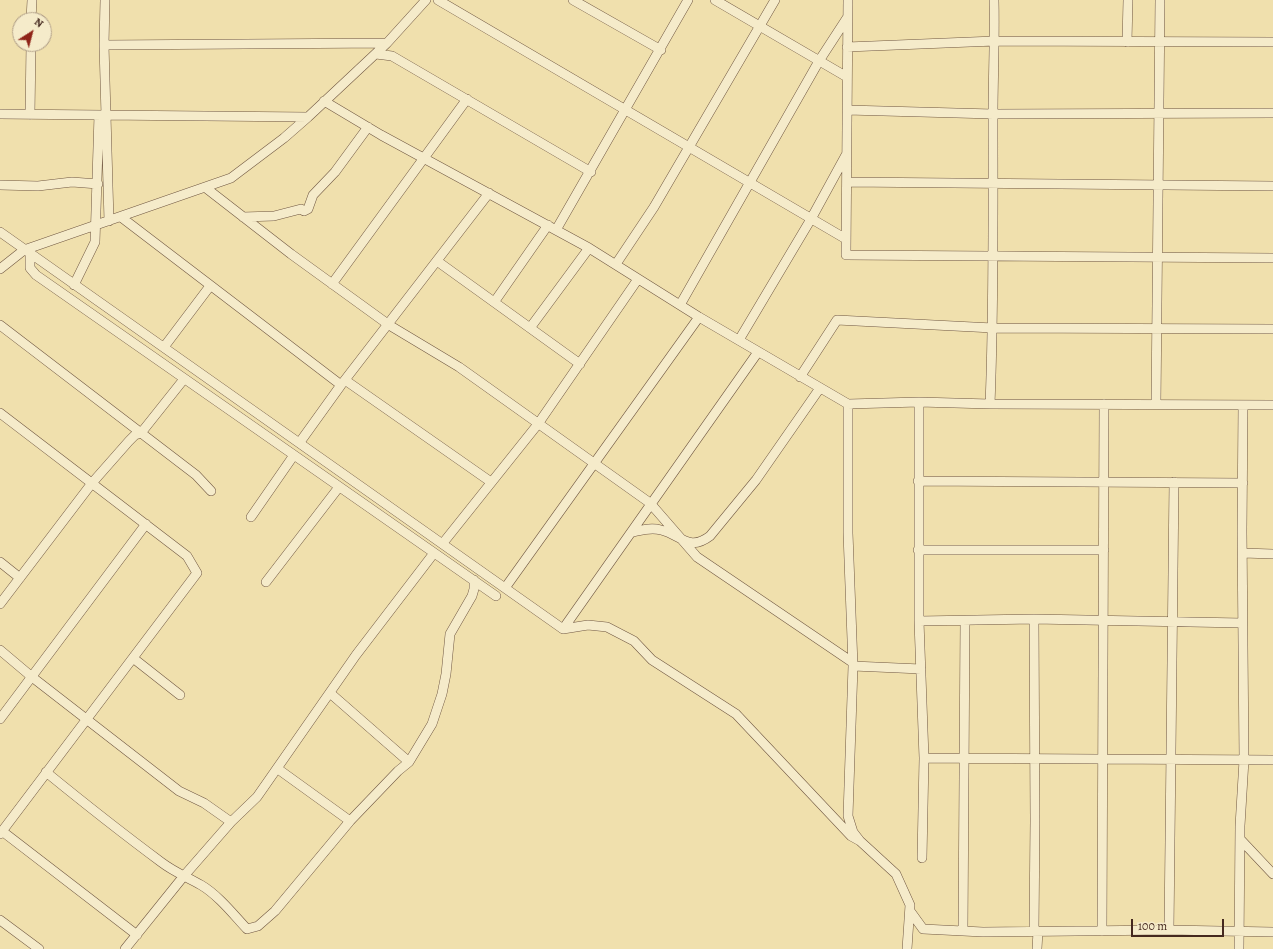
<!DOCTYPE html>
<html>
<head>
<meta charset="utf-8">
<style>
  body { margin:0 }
  #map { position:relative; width:1273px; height:949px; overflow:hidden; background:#f0e0ad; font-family:Alegreya,serif }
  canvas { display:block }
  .north { position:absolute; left:12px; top:12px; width:40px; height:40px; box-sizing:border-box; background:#f5ebca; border:1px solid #af9d86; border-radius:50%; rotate:36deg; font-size:11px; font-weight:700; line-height:16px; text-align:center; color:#45291f }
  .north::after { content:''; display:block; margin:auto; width:14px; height:18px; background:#8f2418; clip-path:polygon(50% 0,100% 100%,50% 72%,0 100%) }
  .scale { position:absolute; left:1131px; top:919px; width:93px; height:18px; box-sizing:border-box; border:2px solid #45291f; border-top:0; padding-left:5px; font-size:12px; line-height:14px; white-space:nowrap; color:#45291f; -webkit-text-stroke:3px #f5ebca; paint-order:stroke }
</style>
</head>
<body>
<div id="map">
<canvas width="1273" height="949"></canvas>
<div class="north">N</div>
<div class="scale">100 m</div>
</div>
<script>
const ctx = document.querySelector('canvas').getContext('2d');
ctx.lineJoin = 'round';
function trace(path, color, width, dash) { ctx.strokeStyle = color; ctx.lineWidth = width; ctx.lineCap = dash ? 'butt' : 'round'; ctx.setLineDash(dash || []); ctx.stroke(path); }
const minor = new Path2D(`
  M 105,0 L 104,45 L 109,221
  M 438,0 L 846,239
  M 573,0 L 661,50
  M 715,0 L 847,77
  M 848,0 L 846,255 L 1273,258
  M 31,20 L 32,0
  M 1127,42 L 1128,0
  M 104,45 L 387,43
  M 847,47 L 995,41 L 1273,42
  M 376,54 L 392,56 L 591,172
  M 324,101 L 381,135 L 589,248 L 699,317 L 848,404 L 919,402 L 990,404 L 1273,405
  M 847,110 L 993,114 L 1273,113
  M 0,114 L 308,117
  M 30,115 L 31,44
  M 847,182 L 1273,186
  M 0,185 L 38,186 L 72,182 L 98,184
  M 206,188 L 291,254 L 389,325 L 459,367 L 650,503 L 697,557 L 852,662
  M 121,217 L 341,385
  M 243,217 L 274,216 L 301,209 L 304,211 L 308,209 L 313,195 L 335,172 L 368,127
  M 556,230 L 688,0
  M 0,232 L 563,629 L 588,625 L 607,627 L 634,641 L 652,660 L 736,714 L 851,836 L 860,841
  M 30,254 L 30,268 L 36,275 L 496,596
  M 437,261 L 580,364
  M 616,264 L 654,207 L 775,0
  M 0,269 L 24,250 L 231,178 L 284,138 L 308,117 L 387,43 L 426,0
  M 332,284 L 467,99
  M 74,285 L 95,242 L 99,115
  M 495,301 L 548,225
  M 680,305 L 819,61 L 847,18
  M 0,325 L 196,475 L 211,491
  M 530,328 L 589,248
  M 739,340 L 811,219 L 846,155
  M 164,347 L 210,286
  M 800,377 L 837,320 L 993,328 L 1273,329
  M 345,380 L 491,482
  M 919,402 L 919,621 L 924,758 L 922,858
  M 848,404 L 848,533 L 853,666 L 848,816 L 853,832 L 860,841 L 896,874 L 910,905 L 907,949
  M 990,404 C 994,308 993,212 993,116 C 993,77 995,39 994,0
  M 1156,404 L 1160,0
  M 0,413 L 187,556 L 197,573 L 0,834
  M 300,442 L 341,385 L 489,193
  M 918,481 L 1243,483
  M 251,517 L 294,455
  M 633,532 C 642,530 651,527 661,530 C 681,535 689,552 710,536 L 756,480 L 820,388
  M 443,543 L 538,424 L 638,279
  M 918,550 L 1104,550
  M 1243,553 L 1273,554
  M 0,562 L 20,578
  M 266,582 L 339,487
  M 505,588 L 699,317
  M 0,604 L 92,483 L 129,441 L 135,435 L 141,433 L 184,379
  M 919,621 L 1034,619 L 1242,623
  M 563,629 L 758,352
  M 0,650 L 32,677 L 179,791 L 204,803 L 231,822
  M 133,658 L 180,695
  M 853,666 L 921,669
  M 330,693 L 409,762
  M 0,719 L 146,524
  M 924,758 L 1273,760
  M 278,769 L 350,821
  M 46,772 C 84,803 122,833 161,862 C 174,872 187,877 201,885 C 218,895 233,914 247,929 L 258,926 L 275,911 L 350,821 L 398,771 L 409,762 L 432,724 L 442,694 L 446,674 L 450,634 L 472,596 L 474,589 L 474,580
  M 2,831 L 137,935
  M 1240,839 L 1273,874
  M 910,911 L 923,929 L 983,932 L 1169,930 L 1273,932
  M 0,920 L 39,949
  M 1169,930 L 1174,482
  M 963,931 L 965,621
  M 1034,931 L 1035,820 L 1034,619
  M 1102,931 L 1104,404
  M 125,949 L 183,877 L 231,822 L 257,797 L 356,655 L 434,553
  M 1037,949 L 1038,931
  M 1239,949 L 1240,826 L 1244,760 L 1242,531 L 1243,405`);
trace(minor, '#705742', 10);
trace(minor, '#f5ebca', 9);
</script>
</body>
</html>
